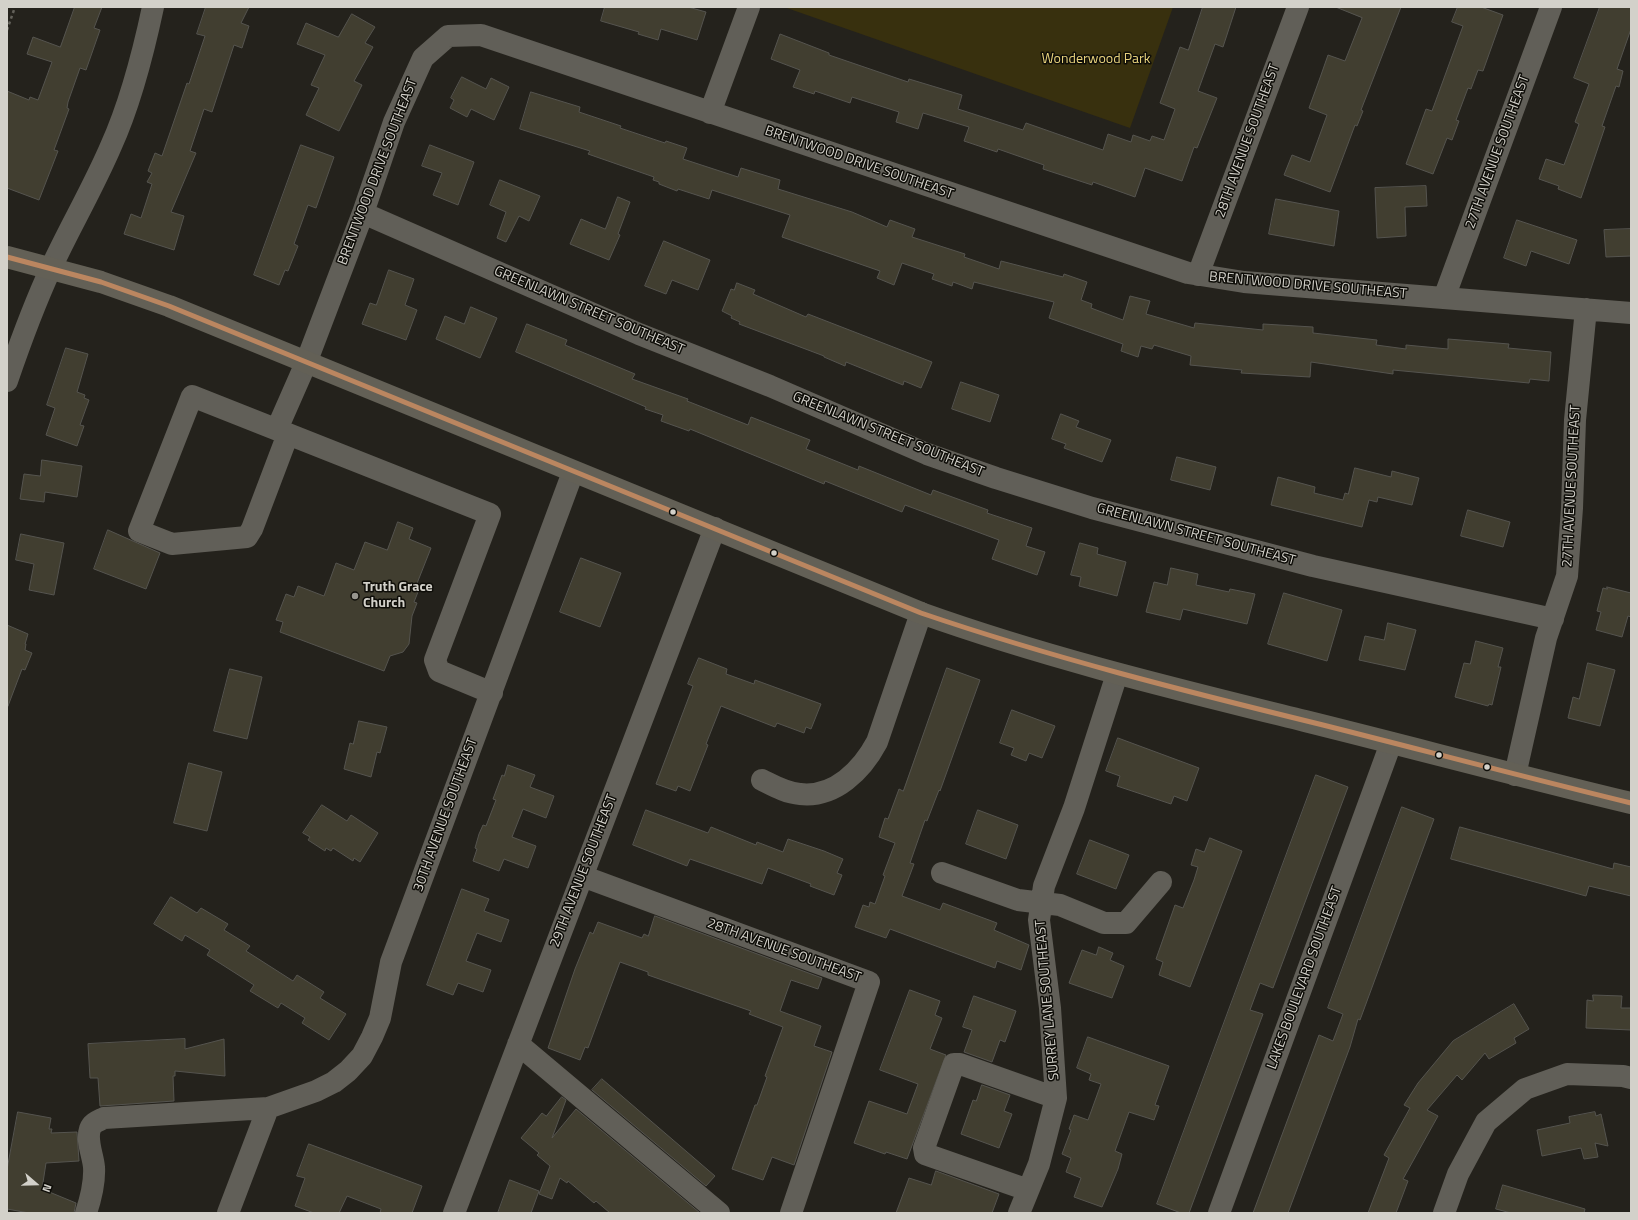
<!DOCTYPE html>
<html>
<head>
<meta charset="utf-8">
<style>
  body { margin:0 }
  #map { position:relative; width:1638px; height:1220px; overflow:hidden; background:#24221c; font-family:"Titillium Web",sans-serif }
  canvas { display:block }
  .frame { position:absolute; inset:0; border:8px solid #d3d1ca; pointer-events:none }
  .north { position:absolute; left:16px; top:1164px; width:40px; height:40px; -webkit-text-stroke:3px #0e0d08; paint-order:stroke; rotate:110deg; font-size:11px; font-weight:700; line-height:16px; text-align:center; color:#d3d1ca }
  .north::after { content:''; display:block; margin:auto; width:14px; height:18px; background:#d3d1ca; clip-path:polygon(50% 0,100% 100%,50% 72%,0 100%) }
</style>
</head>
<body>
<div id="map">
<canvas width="1638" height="1220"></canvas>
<div class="frame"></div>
<div class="north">N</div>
</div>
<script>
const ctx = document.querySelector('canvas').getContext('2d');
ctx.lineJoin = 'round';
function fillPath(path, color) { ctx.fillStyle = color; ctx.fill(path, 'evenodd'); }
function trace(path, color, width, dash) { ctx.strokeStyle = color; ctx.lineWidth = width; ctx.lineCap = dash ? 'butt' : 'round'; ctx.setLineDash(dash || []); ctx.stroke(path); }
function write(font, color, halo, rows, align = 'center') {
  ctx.font = font + ' "Titillium Web",sans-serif'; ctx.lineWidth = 3; ctx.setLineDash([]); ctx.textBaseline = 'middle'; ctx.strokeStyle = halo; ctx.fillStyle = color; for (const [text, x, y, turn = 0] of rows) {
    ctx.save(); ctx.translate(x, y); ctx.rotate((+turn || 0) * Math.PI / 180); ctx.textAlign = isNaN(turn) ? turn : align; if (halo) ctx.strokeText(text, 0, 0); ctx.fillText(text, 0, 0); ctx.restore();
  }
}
const green = new Path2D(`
  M 784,7 L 1173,7 L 1130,128 Z`);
const building = new Path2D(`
  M 75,7 L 102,7 L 94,28 L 100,30 L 86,70 L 80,68 L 68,102 L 67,108 L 69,109 L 54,150 L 58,151 L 39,200 L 7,188 L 7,91 L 29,100 L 30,97 L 38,100 L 52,62 L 27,54 L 33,37 L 60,47 Z
  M 206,7 L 249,7 L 241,23 L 249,26 L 242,48 L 234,45 L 212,112 L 204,109 L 190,151 L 196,153 L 171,212 L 184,216 L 174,250 L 124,234 L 131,214 L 141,218 L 152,184 L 147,182 L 152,173 L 148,171 L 155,153 L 162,156 L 187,83 L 189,84 L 205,36 L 197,34 Z
  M 605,7 L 688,7 L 706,12 L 697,40 L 661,29 L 658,40 L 638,34 L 639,32 L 601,21 Z
  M 1203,7 L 1236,7 L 1223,47 L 1215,44 L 1198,91 L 1217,98 L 1197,148 L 1194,147 L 1182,181 L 1145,168 L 1135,197 L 1093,182 L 1092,185 L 1043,169 L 1044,165 L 998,149 L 997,152 L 964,141 L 969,127 L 923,113 L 918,129 L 896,122 L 899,112 L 852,97 L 850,103 L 815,91 L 814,94 L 793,87 L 800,70 L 771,59 L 780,34 L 829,53 L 829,55 L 908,82 L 909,79 L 962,95 L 958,109 L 1023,130 L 1026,123 L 1103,150 L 1108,134 L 1131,142 L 1133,135 L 1150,141 L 1152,136 L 1164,140 L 1175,109 L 1160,103 L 1180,47 L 1188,50 Z
  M 1336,7 L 1401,7 L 1361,110 L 1363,111 L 1357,126 L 1355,125 L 1330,192 L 1284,175 L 1292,155 L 1310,162 L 1327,115 L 1309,108 L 1321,75 L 1328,55 L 1345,61 L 1362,18 Z
  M 1458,7 L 1481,7 L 1503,15 L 1483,71 L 1478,70 L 1471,89 L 1468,88 L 1456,120 L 1459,121 L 1452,140 L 1447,138 L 1433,174 L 1406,164 L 1426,109 L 1432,111 L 1463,26 L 1452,22 Z
  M 1600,7 L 1631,7 L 1631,29 L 1617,69 L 1623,71 L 1619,87 L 1616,86 L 1602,126 L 1605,127 L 1581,198 L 1558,189 L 1559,186 L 1539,179 L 1546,159 L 1564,165 L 1579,124 L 1575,122 L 1589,84 L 1574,78 Z
  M 352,14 L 375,27 L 365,43 L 373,47 L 354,81 L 362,85 L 339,131 L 306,115 L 319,88 L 311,85 L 325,55 L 297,44 L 306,23 L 338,37 Z
  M 462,77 L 486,89 L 491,78 L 509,87 L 494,120 L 471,109 L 467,117 L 450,108 L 454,100 L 451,98 Z
  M 531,92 L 580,107 L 579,112 L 621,126 L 620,128 L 665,143 L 666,141 L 687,148 L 683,159 L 738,177 L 741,168 L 780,180 L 778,189 L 852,212 L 887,227 L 890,220 L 915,229 L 912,237 L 965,254 L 964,257 L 999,269 L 1001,261 L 1063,277 L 1064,274 L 1087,282 L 1081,300 L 1092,304 L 1091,308 L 1123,320 L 1130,296 L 1150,301 L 1146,314 L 1194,328 L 1195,323 L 1263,330 L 1263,324 L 1313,327 L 1313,333 L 1377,340 L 1376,345 L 1406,349 L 1406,345 L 1448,349 L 1448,339 L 1509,344 L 1508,348 L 1551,352 L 1549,381 L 1530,379 L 1529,383 L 1393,370 L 1393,374 L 1311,362 L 1310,377 L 1241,373 L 1242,370 L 1190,365 L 1191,356 L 1154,345 L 1152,349 L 1141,346 L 1138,357 L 1121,351 L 1123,344 L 1049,318 L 1054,302 L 974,282 L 972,289 L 953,282 L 952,286 L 932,279 L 934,274 L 902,263 L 894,285 L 877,278 L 880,271 L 782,237 L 790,215 L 712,190 L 709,199 L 678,189 L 677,191 L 659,184 L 659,182 L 653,180 L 654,177 L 588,154 L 590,151 L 520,129 Z
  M 301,145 L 334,157 L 316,208 L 308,205 L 294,244 L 298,246 L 288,271 L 285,270 L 279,285 L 254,275 Z
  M 430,145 L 474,162 L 458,205 L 433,195 L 442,173 L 422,166 Z
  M 500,180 L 540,196 L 529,221 L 519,216 L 506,242 L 497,238 L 506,212 L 490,205 Z
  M 1426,186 L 1427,206 L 1405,207 L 1406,236 L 1377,238 L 1375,188 Z
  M 618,197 L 630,202 L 618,234 L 620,235 L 609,260 L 570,244 L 581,219 L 605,229 Z
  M 1276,199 L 1339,211 L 1334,246 L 1269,234 Z
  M 1517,220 L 1577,240 L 1569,264 L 1531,251 L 1526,266 L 1504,258 Z
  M 1631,229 L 1631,256 L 1606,257 L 1604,230 Z
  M 664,241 L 710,260 L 698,290 L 672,280 L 666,294 L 645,286 Z
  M 389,270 L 414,279 L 405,305 L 417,310 L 406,340 L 362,324 L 370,303 L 376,305 Z
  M 737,283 L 755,290 L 753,294 L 806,317 L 808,314 L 932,362 L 921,388 L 904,381 L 903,385 L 846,362 L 845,366 L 824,357 L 824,356 L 739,324 L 740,322 L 731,318 L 732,316 L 722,311 L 731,289 L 734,290 Z
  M 471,307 L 497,318 L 480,358 L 436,339 L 445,316 L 464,324 Z
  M 527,324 L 567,340 L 565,345 L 635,374 L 632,379 L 688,399 L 687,401 L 748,425 L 751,417 L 810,440 L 806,449 L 858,470 L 859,466 L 931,495 L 933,490 L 988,510 L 987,513 L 1032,528 L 1026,546 L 1045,552 L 1037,575 L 992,559 L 999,540 L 905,505 L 902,512 L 825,481 L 824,484 L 690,429 L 689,431 L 661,421 L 663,415 L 645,409 L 646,407 L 516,352 Z
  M 66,348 L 88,354 L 77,392 L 85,395 L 84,398 L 89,400 L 80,425 L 84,426 L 77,446 L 46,435 L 55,408 L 47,405 Z
  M 961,382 L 999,395 L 990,422 L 952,409 Z
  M 1061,414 L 1079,421 L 1076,427 L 1111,440 L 1102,462 L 1064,448 L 1066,444 L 1052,439 Z
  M 1177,457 L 1216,467 L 1210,490 L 1171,480 Z
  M 42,460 L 82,466 L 77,497 L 45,492 L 44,502 L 20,499 L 24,474 L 40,476 Z
  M 1355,468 L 1391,477 L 1392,471 L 1419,478 L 1412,505 L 1378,497 L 1377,502 L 1369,500 L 1362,527 L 1271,505 L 1278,477 L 1315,487 L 1314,493 L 1343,500 L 1345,493 L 1348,494 Z
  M 1468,510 L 1510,522 L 1503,547 L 1461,536 Z
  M 398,522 L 413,528 L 409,539 L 431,548 L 414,591 L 418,592 L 414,602 L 417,603 L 412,616 L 409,644 L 403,652 L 390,656 L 384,671 L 280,632 L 283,622 L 276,620 L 286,594 L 294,597 L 298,586 L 324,596 L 336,563 L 354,570 L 365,542 L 387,550 Z
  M 108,530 L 160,553 L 146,589 L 94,569 Z
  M 21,534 L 64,543 L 54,595 L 29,590 L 34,564 L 16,560 Z
  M 1080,543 L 1098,548 L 1097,554 L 1126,562 L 1117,596 L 1079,586 L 1081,577 L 1071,575 Z
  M 581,558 L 621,573 L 600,627 L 560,612 Z
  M 1171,568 L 1198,574 L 1196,585 L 1229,592 L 1230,589 L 1255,594 L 1247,624 L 1183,609 L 1180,620 L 1146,612 L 1154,582 L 1167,585 Z
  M 1607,587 L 1631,593 L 1631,617 L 1628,616 L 1622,637 L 1596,630 L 1601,612 L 1597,611 L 1603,588 L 1607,589 Z
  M 1284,593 L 1342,610 L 1327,661 L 1268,644 Z
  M 1388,623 L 1416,630 L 1405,670 L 1359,660 L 1365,636 L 1384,640 Z
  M 7,625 L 28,634 L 25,644 L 26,644 L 25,650 L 32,653 L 25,670 L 22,669 L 8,706 Z
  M 1476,641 L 1503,648 L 1498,667 L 1501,667 L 1492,705 L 1489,704 L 1488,706 L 1455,697 L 1464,663 L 1470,664 Z
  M 699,658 L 727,669 L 726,674 L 754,684 L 755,680 L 821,704 L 811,729 L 806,727 L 804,733 L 777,723 L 775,727 L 721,706 L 706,744 L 708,745 L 690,791 L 678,786 L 676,791 L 656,784 L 693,686 L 688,684 Z
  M 1588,663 L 1615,670 L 1600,726 L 1568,718 L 1573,697 L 1579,699 Z
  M 947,668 L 980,680 L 940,791 L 939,790 L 927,821 L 925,820 L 910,863 L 914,864 L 902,896 L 940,910 L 943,903 L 997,923 L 994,930 L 1029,945 L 1021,970 L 997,961 L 995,968 L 890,929 L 886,938 L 855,927 L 863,905 L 869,907 L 870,902 L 875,904 L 885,876 L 883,875 L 895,843 L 879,837 L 885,818 L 888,819 L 899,789 L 903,791 Z
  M 230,669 L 262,677 L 247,739 L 214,731 Z
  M 1012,710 L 1055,726 L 1042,758 L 1029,753 L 1026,761 L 1011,755 L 1014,748 L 1000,743 Z
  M 359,721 L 387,727 L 380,753 L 377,752 L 371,777 L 344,769 L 350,743 L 353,744 Z
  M 1118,738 L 1199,768 L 1187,801 L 1174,796 L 1171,804 L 1117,786 L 1120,776 L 1106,771 Z
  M 189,763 L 222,772 L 207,831 L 174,823 Z
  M 508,765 L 535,775 L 530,787 L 554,796 L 546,818 L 523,809 L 512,837 L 536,846 L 528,868 L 504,859 L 499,871 L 473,861 L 477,849 L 475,848 L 479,834 L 483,825 L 486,826 L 496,800 L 493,799 L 502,775 L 504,776 Z
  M 1316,775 L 1348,787 L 1273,988 L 1260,983 L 1250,1010 L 1263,1014 L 1189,1213 L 1181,1213 L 1157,1204 Z
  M 322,805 L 347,821 L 351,815 L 378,833 L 360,862 L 354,858 L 353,861 L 333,848 L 331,851 L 326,848 L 325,851 L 308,840 L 310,837 L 303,833 Z
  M 1402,807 L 1434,819 L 1360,1020 L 1358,1019 L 1350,1047 L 1288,1213 L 1253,1213 L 1319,1035 L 1333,1041 L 1343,1014 L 1328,1008 Z
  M 646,810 L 708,833 L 711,827 L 756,845 L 757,842 L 783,852 L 788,839 L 824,851 L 843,859 L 837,873 L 842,875 L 834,895 L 810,886 L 811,884 L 768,868 L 762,884 L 690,859 L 687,866 L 633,845 Z
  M 978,810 L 1018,825 L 1006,859 L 966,844 Z
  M 1460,827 L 1613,869 L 1614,863 L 1631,867 L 1631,896 L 1589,886 L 1586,896 L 1451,859 Z
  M 1210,838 L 1242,851 L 1190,987 L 1159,975 L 1163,962 L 1156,959 L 1175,905 L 1183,908 L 1194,880 L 1198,867 L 1191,865 L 1196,849 L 1204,852 Z
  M 1090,840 L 1129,855 L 1116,889 L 1077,874 Z
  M 462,889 L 489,899 L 484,911 L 509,920 L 501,942 L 477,933 L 466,961 L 491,970 L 483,992 L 458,983 L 453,995 L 427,985 Z
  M 171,897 L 197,913 L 201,908 L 228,924 L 224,930 L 250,946 L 246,951 L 293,981 L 297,975 L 324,992 L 320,998 L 346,1014 L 329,1040 L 302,1023 L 305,1018 L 281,1003 L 278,1008 L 250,991 L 254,985 L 207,955 L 210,950 L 185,935 L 182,941 L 154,924 Z
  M 655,916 L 822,978 L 818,989 L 791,980 L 780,1011 L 821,1026 L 814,1046 L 832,1052 L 794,1165 L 772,1157 L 763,1180 L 732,1169 L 755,1105 L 757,1105 L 767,1077 L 765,1076 L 783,1027 L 749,1014 L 751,1011 L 648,975 L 648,972 L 620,962 L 588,1048 L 585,1047 L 580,1060 L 548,1048 L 575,969 L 590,932 L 593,934 L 598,922 L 642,938 L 644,934 L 648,936 Z
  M 1099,947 L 1113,953 L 1110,960 L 1124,966 L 1112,998 L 1069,983 L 1082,950 L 1096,955 Z
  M 910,990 L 940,1001 L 935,1015 L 942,1018 L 930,1049 L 946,1055 L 907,1159 L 886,1152 L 885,1154 L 854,1143 L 869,1101 L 907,1114 L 918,1084 L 880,1070 Z
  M 1593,995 L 1622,996 L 1621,1008 L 1631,1008 L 1631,1030 L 1586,1028 L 1587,1000 L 1593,1001 Z
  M 974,996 L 1016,1011 L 1005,1042 L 1000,1040 L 992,1062 L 964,1052 L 972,1030 L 963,1027 Z
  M 1514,1004 L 1529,1029 L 1514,1038 L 1516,1043 L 1489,1059 L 1485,1053 L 1462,1080 L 1457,1075 L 1427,1110 L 1438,1116 L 1403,1179 L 1408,1181 L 1396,1213 L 1368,1213 L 1389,1158 L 1384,1155 L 1410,1108 L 1404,1105 L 1418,1083 L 1453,1041 Z
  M 1088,1037 L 1169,1066 L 1155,1105 L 1159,1106 L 1154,1120 L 1129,1112 L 1115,1151 L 1122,1154 L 1118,1169 L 1102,1207 L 1074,1197 L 1081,1178 L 1066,1172 L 1071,1158 L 1062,1154 L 1071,1130 L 1069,1129 L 1074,1115 L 1088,1120 L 1101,1084 L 1089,1080 L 1091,1074 L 1077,1068 Z
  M 185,1039 L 185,1049 L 224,1039 L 225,1076 L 175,1071 L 175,1076 L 173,1076 L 174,1101 L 100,1106 L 98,1078 L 90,1078 L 88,1044 Z
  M 602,1079 L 715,1176 L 706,1186 L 592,1090 Z
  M 982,1085 L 1010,1095 L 1004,1111 L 1012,1114 L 999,1148 L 961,1134 L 973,1100 L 976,1101 Z
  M 562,1097 L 566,1100 L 552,1138 L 576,1109 L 700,1213 L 610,1213 L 596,1201 L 594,1203 L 568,1181 L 567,1183 L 560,1178 L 552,1199 L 539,1194 L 550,1166 L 537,1155 L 539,1153 L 521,1138 L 542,1113 L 546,1116 Z
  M 18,1112 L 51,1118 L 49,1129 L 52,1129 L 51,1133 L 77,1132 L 79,1161 L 46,1163 L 42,1189 L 76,1203 L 74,1213 L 29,1213 L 7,1209 L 7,1170 Z
  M 1595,1112 L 1596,1116 L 1601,1114 L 1608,1146 L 1595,1143 L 1598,1157 L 1584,1159 L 1581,1148 L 1542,1156 L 1537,1130 L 1570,1123 L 1569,1117 Z
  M 309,1144 L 422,1186 L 412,1213 L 380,1213 L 381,1209 L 347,1196 L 339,1213 L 314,1213 L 295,1206 L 305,1178 L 297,1176 Z
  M 936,1171 L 999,1194 L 992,1213 L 896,1213 L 909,1178 L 931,1185 Z
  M 510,1180 L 539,1191 L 531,1213 L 498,1213 Z
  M 1503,1185 L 1585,1209 L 1584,1213 L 1511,1213 L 1496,1209 Z`);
const path = new Path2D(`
  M 7,30 L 15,7`);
const minor = new Path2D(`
  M 710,113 L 749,7
  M 363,213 L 639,334 L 770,386 L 927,454 L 996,478 L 1092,508 L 1313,566 L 1553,619
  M 1198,275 L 1298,7
  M 1444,298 L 1551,7
  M 7,381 C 20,343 34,305 51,268 C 70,227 93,188 111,146 C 131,102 143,54 153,7
  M 277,429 L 306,363 L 363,213 L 394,122 L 423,58 L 448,36 L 481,35 L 1188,273 L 1244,282 L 1631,313
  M 288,434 L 252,529 L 247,537 L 172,544 L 139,531 L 192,396 L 490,514 L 435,660 L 439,671 L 492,693
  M 1515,775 L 1546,638 L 1567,576 L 1572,508 L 1575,420 L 1586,309
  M 762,780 C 774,786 786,793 800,794 C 835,798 862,770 877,742 L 921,613
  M 942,873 L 1018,900 L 1060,905 L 1104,923 L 1126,923 L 1161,882
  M 582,876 L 869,982 L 791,1213
  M 518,1044 L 719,1213
  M 1028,1190 L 925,1154 L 924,1148 L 954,1064 L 960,1064 L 1056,1098
  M 86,1213 C 91,1198 95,1183 94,1167 C 93,1155 86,1141 90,1129 C 92,1123 98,1121 104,1118 L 268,1108 L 316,1091 L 334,1082 L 348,1071 L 362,1056 L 372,1037 L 380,1018 L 391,962 L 573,472
  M 228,1213 L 268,1108
  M 454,1213 L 715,528
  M 1019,1213 L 1039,1164 L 1056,1098 L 1050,1008 L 1039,920 L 1044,886 L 1074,808 L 1117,674
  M 1219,1213 L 1391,743
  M 1444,1213 L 1458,1174 L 1486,1122 L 1525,1089 L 1567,1074 L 1623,1076 L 1631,1078`);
const major = new Path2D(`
  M 7,257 L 101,282 L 169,306 L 921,613 C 1047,658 1176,689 1305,721 C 1414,748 1522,777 1631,803`);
const bus1 = new Path2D(`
  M 7,257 L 101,282 L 169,306 L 921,613 C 1053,658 1188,692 1323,725 C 1426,751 1528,778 1631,803`);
const markers = [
  [673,512,3.5,"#d3d1ca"],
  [774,553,3.5,"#d3d1ca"],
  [355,596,4,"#96948d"],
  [1439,755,3.5,"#d3d1ca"],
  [1487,767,3.5,"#d3d1ca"]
];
const parkNames = [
  ["Wonderwood Park",1096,60]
];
const streetNames = [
  ["28TH AVENUE SOUTHEAST",1248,141,-70],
  ["27TH AVENUE SOUTHEAST",1498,152,-70],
  ["BRENTWOOD DRIVE SOUTHEAST",859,163,19],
  ["BRENTWOOD DRIVE SOUTHEAST",378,172,-69],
  ["BRENTWOOD DRIVE SOUTHEAST",1308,286,5],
  ["GREENLAWN STREET SOUTHEAST",589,311,23],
  ["GREENLAWN STREET SOUTHEAST",888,435,22],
  ["27TH AVENUE SOUTHEAST",1572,486,-87],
  ["GREENLAWN STREET SOUTHEAST",1196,535,15],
  ["30TH AVENUE SOUTHEAST",446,815,-70],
  ["29TH AVENUE SOUTHEAST",584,871,-69],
  ["28TH AVENUE SOUTHEAST",784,951,20],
  ["LAKES BOULEVARD SOUTHEAST",1305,978,-70],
  ["SURREY LANE SOUTHEAST",1048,1000,-95]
];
const poiNames = [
  ["Truth Grace",363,588],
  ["Church",363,604]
];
fillPath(green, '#38300e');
fillPath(building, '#413e30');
trace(building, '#55544f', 1);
trace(path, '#63615a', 2.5, [3, 3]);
trace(minor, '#615f58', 22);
trace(major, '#636056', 22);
trace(bus1, '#bb8660', 5);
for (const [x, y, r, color] of markers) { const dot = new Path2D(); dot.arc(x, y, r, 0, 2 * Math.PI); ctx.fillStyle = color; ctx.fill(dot); trace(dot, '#0e0d08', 1.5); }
write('14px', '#e9d37d', '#0e0d08', parkNames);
write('14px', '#d3d1ca', '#0e0d08', streetNames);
write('bold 14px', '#d3d1ca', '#0e0d08', poiNames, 'left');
</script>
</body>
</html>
